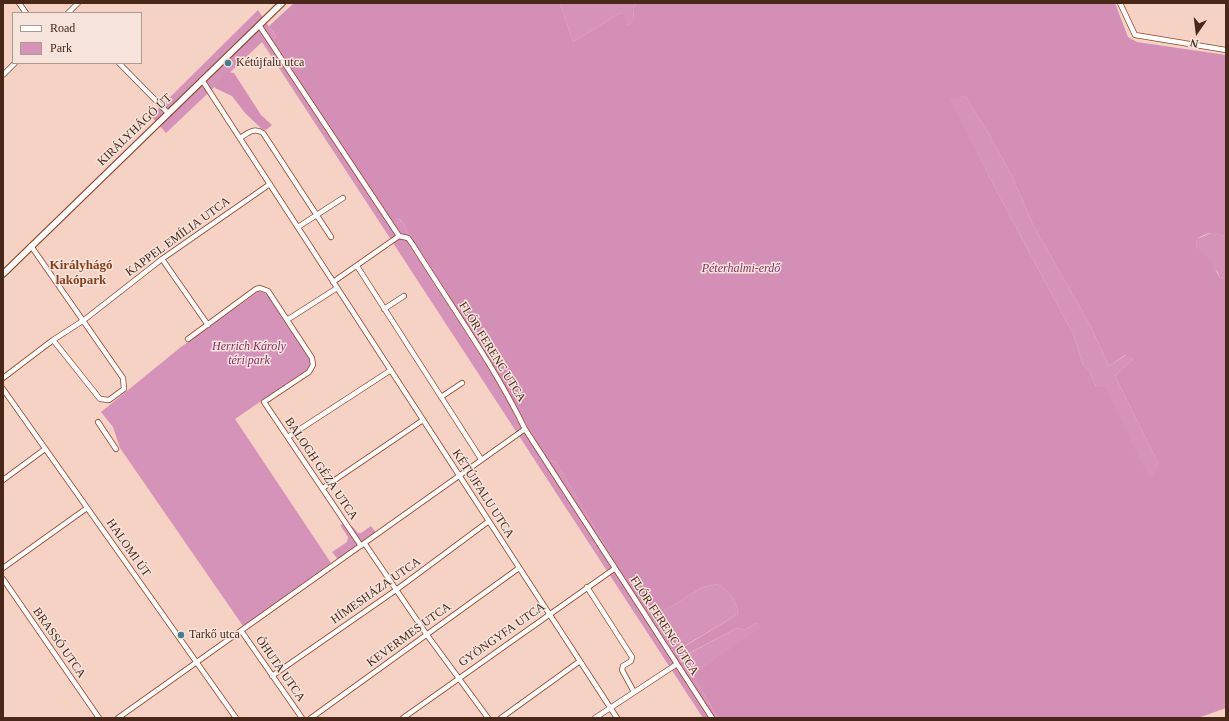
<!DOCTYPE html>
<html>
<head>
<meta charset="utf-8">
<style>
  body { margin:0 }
  #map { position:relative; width:1229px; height:721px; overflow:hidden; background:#f5d2c4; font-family:"Times New Roman",serif }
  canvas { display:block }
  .frame { position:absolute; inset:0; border:4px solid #492819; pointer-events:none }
  .legend { position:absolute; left:12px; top:12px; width:130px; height:52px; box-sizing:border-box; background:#f6e4dc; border:1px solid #b1998e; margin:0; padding:5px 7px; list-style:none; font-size:12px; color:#492819 }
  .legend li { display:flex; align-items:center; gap:8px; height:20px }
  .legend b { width:20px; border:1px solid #b1998e }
  .north { position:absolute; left:1177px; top:12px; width:40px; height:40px; -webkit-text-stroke:3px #f6e4dc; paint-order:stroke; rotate:194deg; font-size:11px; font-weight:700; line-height:16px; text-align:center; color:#492819 }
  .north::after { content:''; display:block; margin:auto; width:14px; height:18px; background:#492819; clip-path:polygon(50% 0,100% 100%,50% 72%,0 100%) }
</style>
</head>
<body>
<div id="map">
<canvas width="1229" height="721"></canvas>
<div class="frame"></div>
<ul class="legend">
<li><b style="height:5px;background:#fff"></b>Road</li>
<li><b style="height:11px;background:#d593b9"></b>Park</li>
</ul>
<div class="north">N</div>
</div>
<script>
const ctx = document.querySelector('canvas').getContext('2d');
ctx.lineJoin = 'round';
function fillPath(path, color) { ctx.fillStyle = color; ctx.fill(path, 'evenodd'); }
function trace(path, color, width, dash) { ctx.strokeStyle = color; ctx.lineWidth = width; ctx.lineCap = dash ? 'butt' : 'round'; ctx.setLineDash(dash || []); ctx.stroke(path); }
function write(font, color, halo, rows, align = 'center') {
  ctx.font = font + ' "Times New Roman",serif'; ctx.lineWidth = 3; ctx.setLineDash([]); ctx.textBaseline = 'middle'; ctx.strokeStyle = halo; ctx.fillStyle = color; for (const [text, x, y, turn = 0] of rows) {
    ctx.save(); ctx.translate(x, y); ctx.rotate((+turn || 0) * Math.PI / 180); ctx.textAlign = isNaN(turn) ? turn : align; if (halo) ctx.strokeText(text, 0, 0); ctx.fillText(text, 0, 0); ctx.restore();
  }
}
const green = new Path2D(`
  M 560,3 L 636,3 L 633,9 L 634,21 L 628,25 L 620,13 L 573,42 Z
  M 258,10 L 276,37 L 273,40 L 398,219 L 404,223 L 407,232 L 548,460 L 556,462 L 620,571 L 672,650 L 681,658 L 737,628 L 744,630 L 757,623 L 761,628 L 692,674 L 718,718 L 703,718 L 262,42 L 166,133 L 151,116 Z
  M 965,96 L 986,129 L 1012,176 L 1033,225 L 1090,325 L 1109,366 L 1126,355 L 1133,359 L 1115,376 L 1158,463 L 1150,480 L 1105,388 L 1096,386 L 1089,370 L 1083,365 L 1074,336 L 994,186 L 949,97 Z
  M 1213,232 L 1226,237 L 1226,279 L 1220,278 L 1218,273 L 1196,246 L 1197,239 Z
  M 259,291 L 267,294 L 310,359 L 311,364 L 308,369 L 235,419 L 331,563 L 243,626 L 120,448 L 113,427 L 101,412 L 181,347 Z
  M 343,524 L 359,546 L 339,561 L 332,552 L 347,542 L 348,537 L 340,525 Z
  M 352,526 L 358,533 L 361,533 L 371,526 L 377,534 L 362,544 L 350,528 Z
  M 717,584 C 729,591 737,600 738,614 L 681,648 L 662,612 L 703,587 Z`);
const forest = new Path2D(`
  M 294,3 L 560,3 L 573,42 L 620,13 L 625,16 L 628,25 L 634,21 L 633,9 L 636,3 L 1115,3 L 1128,37 L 1137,42 L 1226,55 L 1226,237 C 1213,232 1210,231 1197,239 L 1196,246 L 1210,260 L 1220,278 L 1226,279 L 1226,708 L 1198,718 L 718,718 L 692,674 L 760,628 L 757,623 L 744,630 L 737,628 L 680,658 L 672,650 L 620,571 L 556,462 L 548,460 L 407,232 L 404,223 L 399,219 L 392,220 L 273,40 L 276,37 L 269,26 ZM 965,96 L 986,129 L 1012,176 L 1033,225 L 1090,325 L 1109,366 L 1125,355 L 1133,359 L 1115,376 L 1158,463 L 1150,479 L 1105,387 L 1096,386 L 1089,370 L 1083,365 L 1074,336 L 994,186 L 950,98 ZM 717,584 C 729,591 737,600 738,614 L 682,648 L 663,617 L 662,612 L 703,587 Z
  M 228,72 L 234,73 L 261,115 L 272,125 L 266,130 L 262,129 L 245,113 L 232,96 L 215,88 L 215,84 Z`);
const minor = new Path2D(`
  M 19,3 L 26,13
  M 1120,3 L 1135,35 L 1226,50
  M 68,13 L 78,3
  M 259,25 L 399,236 L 408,238 L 413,245 C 451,306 494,365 525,429 L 712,718
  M 119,63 L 168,113
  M 3,75 L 15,63
  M 202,80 L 617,718
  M 240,138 C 248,133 254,127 263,133 L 331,237
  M 298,227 L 343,198
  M 31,246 L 123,378 L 124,389 L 109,400 L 100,399 L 53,340
  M 162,259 L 208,325
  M 357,266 L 481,459
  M 333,282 L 399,236
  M 384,309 L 404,296
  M 287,320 L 337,288
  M 188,339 L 256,289 L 260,288 L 268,291 L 312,358 L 313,365 L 309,372 L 264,402 L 361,546
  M 3,378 L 53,340 L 84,320 L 162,259 L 270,184
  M 3,389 L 236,718
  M 441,397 L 462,383
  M 98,422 L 116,449
  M 288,437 L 391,370
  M 3,480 L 45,449
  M 323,488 L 423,420
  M 365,544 L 427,635 L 488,718
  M 3,568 L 87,508
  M 3,579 L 99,718
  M 587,587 L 632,657 L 631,661 L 623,666 L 622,670 L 634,692
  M 242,632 L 302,718
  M 272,676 L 396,590 L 489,521
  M 118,718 L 525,429
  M 311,718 L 519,568
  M 403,718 L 614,569
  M 501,718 L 580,661
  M 595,718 L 677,664`);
const tertiary = new Path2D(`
  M 3,274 L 282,3`);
const markers = [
  [228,63,4,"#407e94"],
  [181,635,4,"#407e94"]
];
const poiNames = [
  ["Kétújfalu utca",236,63],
  ["Tarkő utca",189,635]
];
const streetNames = [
  ["KIRÁLYHÁGÓ ÚT",135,130,-44],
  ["KAPPEL EMÍLIA UTCA",178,237,-36],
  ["FLÓR FERENC UTCA",492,352,58],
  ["BALOGH GÉZA UTCA",321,469,56],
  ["KÉTÚJFALU UTCA",483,494,57],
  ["HALOMI ÚT",128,548,55],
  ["HÍMESHÁZA UTCA",376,591,-35],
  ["FLÓR FERENC UTCA",664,626,57],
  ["KEVERMES UTCA",409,635,-36],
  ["GYÖNGYFA UTCA",502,635,-35],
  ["BRASSÓ UTCA",59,643,55],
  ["ÓHUTA UTCA",280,669,55]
];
const parkNames = [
  ["Péterhalmi-erdő",741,269],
  ["Herrich Károly",249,347],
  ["téri park",249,361]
];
const neighbourhoodNames = [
  ["Királyhágó",81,266],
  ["lakópark",81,281]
];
fillPath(green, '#d593b9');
fillPath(forest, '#d48fb7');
trace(minor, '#904725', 6);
trace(tertiary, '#904725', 8);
trace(minor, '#fff', 4.5);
trace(tertiary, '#fff', 5.5);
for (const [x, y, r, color] of markers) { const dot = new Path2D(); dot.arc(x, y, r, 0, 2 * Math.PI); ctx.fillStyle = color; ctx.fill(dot); trace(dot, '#f6e4dc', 1.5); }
write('12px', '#492819', '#f6e4dc', poiNames, 'left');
write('12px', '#492819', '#f6e4dc', streetNames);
write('italic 12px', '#823266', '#f6e4dc', parkNames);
write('bold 13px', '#873e1c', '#f6e4dc', neighbourhoodNames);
</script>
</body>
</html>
